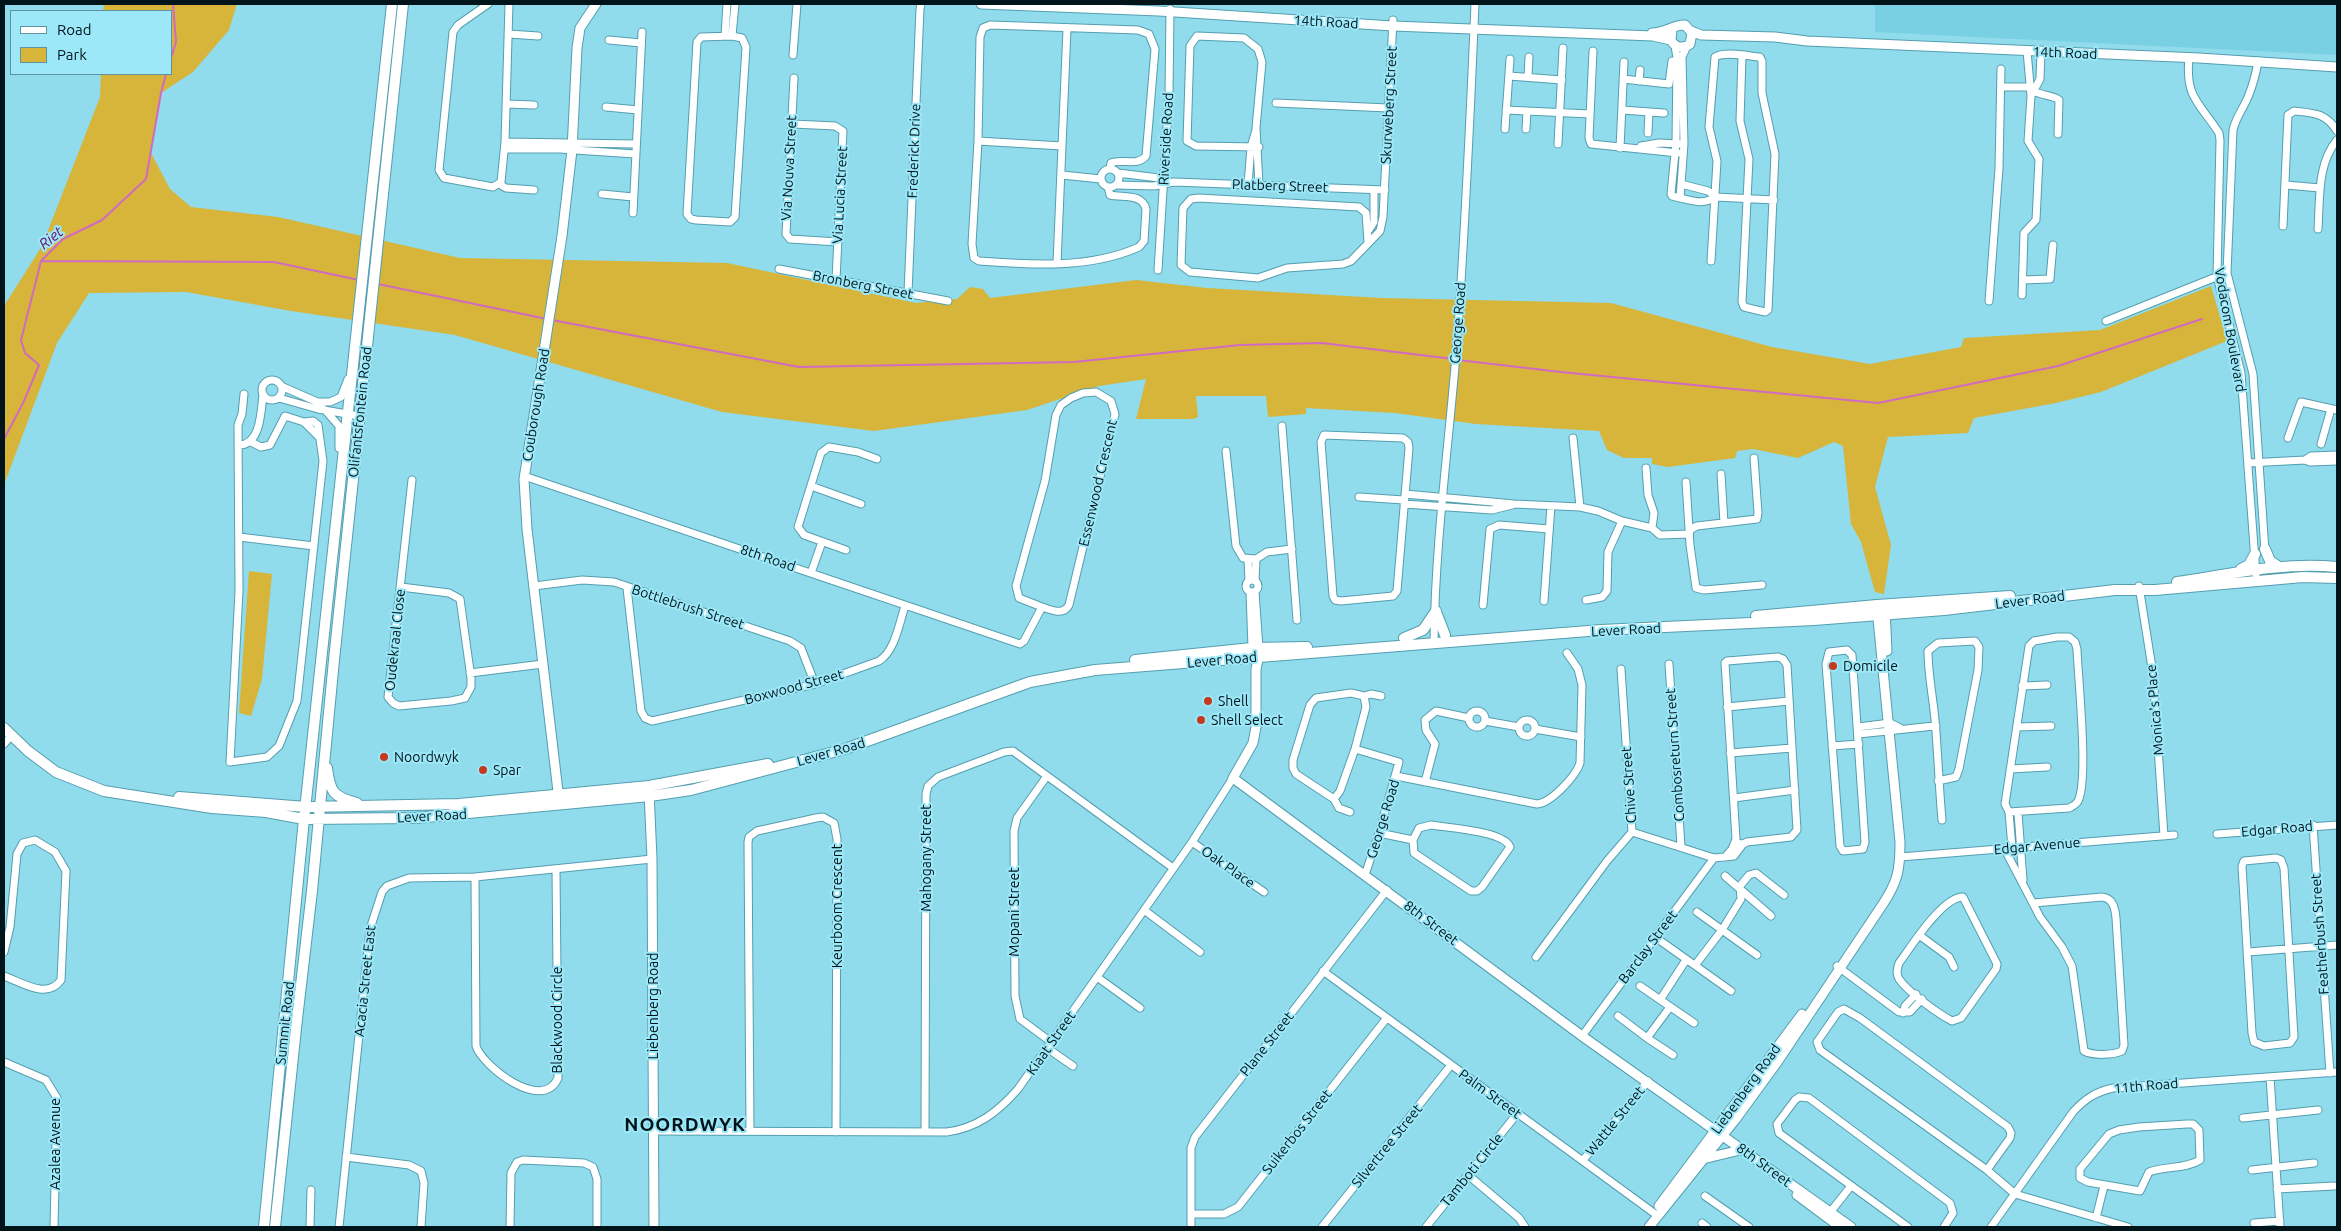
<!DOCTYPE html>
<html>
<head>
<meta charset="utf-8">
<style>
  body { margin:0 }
  #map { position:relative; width:2341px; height:1231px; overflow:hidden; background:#90dbec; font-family:Ubuntu,sans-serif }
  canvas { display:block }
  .frame { position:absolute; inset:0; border:5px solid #001419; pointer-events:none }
  .legend { position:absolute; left:10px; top:10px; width:162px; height:65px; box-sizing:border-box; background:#9ce8f9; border:1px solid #5e939f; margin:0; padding:6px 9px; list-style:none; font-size:15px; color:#001419 }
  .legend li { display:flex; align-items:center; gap:10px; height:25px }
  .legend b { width:25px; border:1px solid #5e939f }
</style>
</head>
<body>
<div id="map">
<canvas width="2341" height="1231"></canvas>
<div class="frame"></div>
<ul class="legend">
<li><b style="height:6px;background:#fff"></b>Road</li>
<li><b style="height:14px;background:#d7b53a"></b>Park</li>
</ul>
</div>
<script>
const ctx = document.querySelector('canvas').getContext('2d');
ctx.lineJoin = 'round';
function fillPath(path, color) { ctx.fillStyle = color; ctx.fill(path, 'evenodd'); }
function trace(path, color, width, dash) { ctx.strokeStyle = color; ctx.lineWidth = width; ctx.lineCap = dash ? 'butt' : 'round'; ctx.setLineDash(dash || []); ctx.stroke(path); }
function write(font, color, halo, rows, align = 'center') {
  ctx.font = font + ' Ubuntu,sans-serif'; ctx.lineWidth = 4; ctx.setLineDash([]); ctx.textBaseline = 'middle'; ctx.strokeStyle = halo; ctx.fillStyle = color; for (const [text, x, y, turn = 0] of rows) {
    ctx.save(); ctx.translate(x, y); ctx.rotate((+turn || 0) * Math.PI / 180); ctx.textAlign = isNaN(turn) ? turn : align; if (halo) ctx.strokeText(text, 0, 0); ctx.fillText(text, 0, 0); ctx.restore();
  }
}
const built = new Path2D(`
  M 1875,4 L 2337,4 L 2337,55 L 1875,32 Z`);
const green = new Path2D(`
  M 104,4 L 237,4 L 229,30 L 193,72 L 161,93 L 150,151 L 170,189 L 191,207 L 278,217 L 460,258 L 727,263 L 916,303 L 957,299 L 970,287 L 983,289 L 990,298 L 1136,280 L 1207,288 L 1382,298 L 1611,303 L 1772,347 L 1870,364 L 1961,347 L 1964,338 L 2100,330 L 2211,286 L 2227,341 L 2101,392 L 2056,403 L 1974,418 L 1968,433 L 1888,437 L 1875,487 L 1891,545 L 1884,594 L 1875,592 L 1861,542 L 1851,524 L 1843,446 L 1834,442 L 1798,458 L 1753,449 L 1737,451 L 1735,458 L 1668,467 L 1652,464 L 1652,458 L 1624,458 L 1607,450 L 1599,431 L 1476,424 L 1395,413 L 1306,408 L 1306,414 L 1268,417 L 1266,396 L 1196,396 L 1198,417 L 1193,419 L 1136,419 L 1146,379 L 1099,386 L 1027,410 L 874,431 L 722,412 L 455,335 L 291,311 L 186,292 L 89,293 L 57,343 L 4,485 L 4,306 L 42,246 L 100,97 L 101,74 L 171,74 L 171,11 L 103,11 Z
  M 249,571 L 272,574 L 262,679 L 251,716 L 239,713 Z`);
const stream = new Path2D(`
  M 171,58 L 176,42 L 173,4
  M 41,261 L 274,262 L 359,280
  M 378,284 L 547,319
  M 552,320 L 799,367 L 1074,362 L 1240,345 L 1322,343 L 1453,359
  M 1458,360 L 1561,372 L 1878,403 L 2058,366 L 2202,319
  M 4,439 L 24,401 L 39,365 L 25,353 L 21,340 L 41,261 L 63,239 L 102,220 L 146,179 L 161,93 L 166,74`);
const minor = new Path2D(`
  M 488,4 L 458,25 L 453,32 L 439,170 L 444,178 L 493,187 L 501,182 L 505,142 L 509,4
  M 509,34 L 538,36
  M 725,36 L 727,4
  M 732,36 L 742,38 L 746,47 L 735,217 L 730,222 L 696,220 L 691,219 L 687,214 L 697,42 L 701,37 Z
  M 732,36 L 735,4
  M 609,40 L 641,43
  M 1675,46 L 1677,58 L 1676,143 L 1671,194 L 1672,196 L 1680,198 L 1684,144 L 1682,57 L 1687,46
  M 1593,51 L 1589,138 L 1591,144 L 1678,153
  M 793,55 L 797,4
  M 2189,57 C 2185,98 2199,102 2219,133 L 2220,140 L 2217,276 L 2241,373 L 2256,574
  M 2258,61 C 2256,74 2253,85 2248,97 C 2243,109 2236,117 2233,130 L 2227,273 L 2253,374 L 2265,551
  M 1509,76 L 1562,80
  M 1528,77 L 1529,57
  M 794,78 L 786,234 L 790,239 L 838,242
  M 1623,79 L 1669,84 L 1672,61
  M 1639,81 L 1640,70
  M 2001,87 L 2030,87
  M 2034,91 C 2042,96 2053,95 2059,100 L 2058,134
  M 2032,94 L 2040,79 L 2041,52
  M 1276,103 L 1388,108
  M 507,104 L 534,105
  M 606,107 L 638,110
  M 1506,110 L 1590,114
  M 1622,110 L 1664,113
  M 793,124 L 835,126 L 843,131 L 836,280
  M 1505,129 L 1510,59
  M 1526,129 L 1527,111
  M 1648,133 L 1649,112
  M 978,141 L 1062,146
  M 505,142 L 636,144
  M 1558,144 L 1563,48
  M 1641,146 L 1659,143 L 1680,144
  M 1259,147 L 1196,146 L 1187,141 L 1190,46 L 1197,36 L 1244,38 L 1258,49 L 1262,62 L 1256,128 L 1259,185
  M 1620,148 L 1624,62
  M 505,149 L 560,149 L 635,154
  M1101 178a9 9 0 1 1 18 0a9 9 0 1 1-18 0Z
  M 1118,173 L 1167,179
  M 1062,175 L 1101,179
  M 499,184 L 506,188 L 534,190
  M 1248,184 L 1251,147 L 1256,130
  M 1117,185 L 1154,186 L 1174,182 L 1385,190
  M 2286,185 L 2320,188
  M 1108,187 L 1110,195 C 1123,198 1142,193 1146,209 L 1144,241 L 1139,247 C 1090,269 1031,265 979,261 L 974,258 L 972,244 L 978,141 L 980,37 L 983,28 L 990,25 L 1138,30 L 1149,34 L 1155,49 L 1146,156 C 1137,167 1122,158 1111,163 L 1110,169
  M 602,194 L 633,197
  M 1716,197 L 1774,200
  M 1680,198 C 1694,201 1703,205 1716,197 L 1708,191 L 1681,184
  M 633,213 L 642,32
  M 2283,226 L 2288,115 L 2294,111 C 2314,113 2326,113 2337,131
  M 2318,229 C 2320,199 2317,164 2337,140
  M 1369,230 L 1374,222 L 1374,190
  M 1368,242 L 1366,213 L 1359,207 L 1199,198 L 1191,199 L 1183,208 L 1181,265 L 1190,272 L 1258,278 L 1287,268 L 1343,264 L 1351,261 L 1380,231 L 1383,217 L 1393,20
  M 1711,261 L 1717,161 L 1709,127 L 1715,57 C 1725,51 1748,56 1760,57 L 1762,61 L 1762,93 L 1775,154 L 1768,310 L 1765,312 L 1744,307 L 1742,302 L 1749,159 L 1740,121 L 1742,56
  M 1057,263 L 1067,29
  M 779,269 L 948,301
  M 1158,270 L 1169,95 L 1170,9
  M 2023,280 L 2050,279 L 2053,245
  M 908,293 L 920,9 L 921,4
  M 2022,295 L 2024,233 L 2036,220 L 2039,159 L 2028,141 L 2031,96 L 2027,51
  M 1989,301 L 1999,168 L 2001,69
  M 2106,321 L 2221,275
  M262 390a10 10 0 1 1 20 0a10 10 0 1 1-20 0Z
  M 281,386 L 322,404
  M 244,394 L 242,414 L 238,425 L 239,591 L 230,762 L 267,757 L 279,746 L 297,701 L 323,461 L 318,425 L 313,421 L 304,422
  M 279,398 L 318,409 L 359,416
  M 319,402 L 330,402 L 341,397 L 348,379
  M 325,410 L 339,426 L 339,448
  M 1282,426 L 1297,620
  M 1324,435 L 1403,438 L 1408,442 L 1409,448 L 1397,591 L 1393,596 L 1341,601 L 1335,600 L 1333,596 L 1321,442 Z
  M 1573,438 L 1580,507
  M 2288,438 L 2301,402 L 2337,410
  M 251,442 L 261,447 L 270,445 L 285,416 L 304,422 L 319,437
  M 2321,444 L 2331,409
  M 238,445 C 261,446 261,411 263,394
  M 1226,451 L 1236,546 L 1243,558 L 1256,559 L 1267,552 L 1292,549
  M 2305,460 L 2311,456 L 2337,455
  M 2248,463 L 2305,460 L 2310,462 L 2337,461
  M 1646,468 L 1648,495 L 1654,513 L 1652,528
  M 1721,474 L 1724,523
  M 524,476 L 1020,644 L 1024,641 L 1042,607 C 1052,610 1063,616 1069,605 L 1115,414 L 1111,401 L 1096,392 L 1083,393 L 1071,398 L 1061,405 L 1056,415 L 1045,481 L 1016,586 L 1019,598 L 1042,607
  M 1686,482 L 1690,545 L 1696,588 L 1704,590 L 1762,585
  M 811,486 L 861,504
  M 1405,494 L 1514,504 L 1580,507 L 1598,511 L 1622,521 L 1652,528 L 1660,535 L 1689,534 L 1691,529 L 1697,526 L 1757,519 L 1758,513 L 1754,458
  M 1359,497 L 1404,500
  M 1404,504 L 1492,510 L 1512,505
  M 239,537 L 314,546
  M 846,550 L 804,535 L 798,527 L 821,453 L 829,447 L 858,452 L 877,459
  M 1248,559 L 1249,581
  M 811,573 L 822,542
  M1246 586a6 6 0 1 1 12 0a6 6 0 1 1-12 0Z
  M 1255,581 L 1256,559
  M 534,586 L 582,580 L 614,582 L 790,641 L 801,648 L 815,684
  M 2139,586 L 2153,674 L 2164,836
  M 401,587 L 449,593 L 460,599 L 471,678 L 471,687 L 465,698 L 451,701 L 399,706 L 393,703 L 388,697 L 412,480
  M 627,588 L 641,711 L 645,718 L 652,721 L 815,684 L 879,661 C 895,651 899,624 905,606
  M 1250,592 L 1252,648
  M 1255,592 L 1259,648
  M 1586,600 L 1602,597 L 1607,591 L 1608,552 L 1622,521
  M 1544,601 L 1551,506
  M 1483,605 L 1490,529 L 1499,525 L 1549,529
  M 2057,637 L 2069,637 L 2075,642 L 2077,649 C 2078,678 2089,780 2078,801 C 2076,805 2073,806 2069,808 L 2009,812 L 2005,804 L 2029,646 L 2034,641 Z
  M 1434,642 C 1435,546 1448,451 1456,355 C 1465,238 1470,121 1475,4
  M 1847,650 L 1852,655 L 1853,668 L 1865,842 L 1863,849 L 1843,851 L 1840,846 L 1826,664 L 1829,652 Z
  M 1669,664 L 1681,846
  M 470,673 L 543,664
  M 2022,686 L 2047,685
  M 1364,696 L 1371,694 L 1381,696
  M 1727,707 L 1789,701
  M1469 719a8 8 0 1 1 16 0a8 8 0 1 1-16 0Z
  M1519 728a8 8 0 1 1 16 0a8 8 0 1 1-16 0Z
  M 1485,721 L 1519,727
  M 1858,727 L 1890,723 L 1900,728
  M 2017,727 L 2051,726
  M 1535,729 L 1581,737
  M 1858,734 C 1885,732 1910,728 1936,726
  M 4,744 L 11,736
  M 1832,746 L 1859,744
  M 1730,753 L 1792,748
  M 2011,769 L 2047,767
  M 1047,776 L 1017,818 L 1014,831 L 1015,996 L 1020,1019 L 1051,1042
  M 1396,776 L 1537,804 C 1551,803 1576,776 1580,763 L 1582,685 L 1578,669 L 1567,653
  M 1938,781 L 1956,777 L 1959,769 L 1978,670 L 1979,647 L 1975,641 L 1938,643 L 1928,651 C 1928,674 1933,697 1935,720 C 1938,753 1939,787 1942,820
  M 1425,782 L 1435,744 L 1426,730 L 1425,720 L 1436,711 L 1469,718
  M 1734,798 L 1795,790
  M 1334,799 L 1340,791 L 1355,749 L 1399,762 L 1379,833 L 1365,875
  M 1350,812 L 1339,808 L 1334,799 L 1296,774 L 1293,768 L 1293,760 L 1310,705 L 1316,698 L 1351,693 L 1364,696 L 1366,707 L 1355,749
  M 2009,812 L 2012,848
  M 2018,813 L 2023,880
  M 1431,825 C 1448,828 1504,831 1510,847 L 1482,887 L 1477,891 L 1471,891 L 1414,853 L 1413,840 L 1419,828 Z
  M 2313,825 L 2330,1073
  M 1632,832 L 1714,858 L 1734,856 L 1743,844
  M 1379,833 L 1413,840
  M 2217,834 L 2337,825
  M 1192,842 L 1264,892
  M 2004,848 L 2040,917 L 2062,947 L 2072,966 L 2084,1051 C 2093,1056 2113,1055 2122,1051 L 2124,1045 L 2116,918 C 2115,908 2113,898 2102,897 L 2034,903
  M 1725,857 L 1732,849 L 1736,839 L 1725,663 L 1727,661 L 1778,657 L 1783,659 L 1787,665 L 1797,830 L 1791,837 L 1747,842 L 1743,844 L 1735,843
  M 1900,857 L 2174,835
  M 2276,858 L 2281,860 L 2284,868 L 2294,1037 L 2290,1043 L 2264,1046 L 2254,1042 L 2252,1033 L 2242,866 L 2244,861 Z
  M 1725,876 L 1771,916
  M 475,877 L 476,1046 C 483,1067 543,1113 558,1078 L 556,869
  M 1963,897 L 1997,964 L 1996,969 L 1961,1018 L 1952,1021 C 1937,1013 1908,992 1899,979 C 1896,973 1897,969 1899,963 C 1911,947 1942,897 1963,897 Z
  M 1144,910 L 1200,952
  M 1697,912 L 1757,955
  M 1919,935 L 1949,957 L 1954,967
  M 1655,937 L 1731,991
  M 4,952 L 10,927 L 17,854 L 23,843 L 35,840 L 55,852 L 66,871 L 61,980 C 47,1000 21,982 4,976
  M 2248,952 L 2337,945
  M 1536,957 L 1607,861 L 1632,832 L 1621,669
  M 1696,964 L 1722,930 L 1741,899 L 1740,886 L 1749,875 L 1756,873 L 1784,895
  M 1837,966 L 1899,1012 L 1910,1012 L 1922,999
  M 1323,971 L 1658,1216
  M 1097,977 L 1140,1008
  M 1640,986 L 1694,1023
  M 1660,1000 L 1686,960
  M 1670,1007 L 1647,1038 L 1673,1055
  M 1903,1013 L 1905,1006 L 1916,994
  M 1618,1016 L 1647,1038
  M 1582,1036 L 1714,858
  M 1047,1048 L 1073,1066
  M 4,1062 L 46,1080 L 57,1098 L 54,1227
  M 2270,1077 L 2280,1227
  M 2243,1118 L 2318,1110
  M 2187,1124 L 2193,1124 L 2199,1130 L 2200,1160 C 2186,1169 2165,1166 2149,1172 L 2140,1191 L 2088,1182 L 2080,1178 L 2080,1169 L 2109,1134 L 2119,1130 L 2139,1127 Z
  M 750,1130 L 748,842 L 749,837 L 757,831 L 816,818 L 823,817 L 834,823 L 837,839 L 836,1132
  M 653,1131 L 947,1132 C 977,1128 998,1112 1018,1089 L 1192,842 L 1233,778
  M 925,1131 L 926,794 L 928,786 L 938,777 L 1004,752 L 1013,751 L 1173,868
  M 346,1157 L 409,1165 L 421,1171 L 424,1183 L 421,1227
  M 1583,1160 L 1648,1081
  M 1987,1170 L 2010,1138 L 2011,1133 L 2008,1127 L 1860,1018 L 1844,1009 L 1838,1012 L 1817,1042 L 1820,1050 L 1987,1170 L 2015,1194 L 2128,1227
  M 2252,1170 L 2314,1163
  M 1468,1175 L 1519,1218 L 1525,1227
  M 2277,1189 L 2334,1186
  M 1705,1196 L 1749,1227
  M 1192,1214 L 1224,1214 L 1238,1207 L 1386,1019
  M 1828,1215 L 1851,1186
  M 2096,1218 L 2104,1186
  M 1702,1223 L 1707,1227
  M 2254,1223 L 2280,1221
  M 310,1227 L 311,1190
  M 339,1227 L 370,929 L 382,892 L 387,886 L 409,878 L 475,877 L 652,859
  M 510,1227 L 511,1173 L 517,1162 L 523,1160 L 584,1163 L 593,1167 L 597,1179 L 597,1227
  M 1191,1227 L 1191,1148 L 1195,1137 L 1387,890
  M 1322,1227 L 1451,1065
  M 1426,1227 L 1517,1114
  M 1908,1227 L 1779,1133 L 1777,1124 L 1795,1100 L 1799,1097 L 1809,1098 L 1950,1203 L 1953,1213 L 1944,1227
  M 1991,1227 L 2073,1112 C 2085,1099 2095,1092 2113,1088 L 2337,1072`);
const tertiary = new Path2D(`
  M 981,4 L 1159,11 L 1393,26 L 1653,36 L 1671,40
  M 1691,31 L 1701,35 L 1775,37 L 1807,41 L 2199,58 L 2337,67
  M 1652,33 C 1665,33 1675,24 1685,25 L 1692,33 L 1690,44 C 1683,49 1675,48 1671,40 L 1672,29
  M 1885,609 L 1887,651
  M 1260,650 L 1256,669 L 1256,727 L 1253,743 L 1233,778 L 1582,1036 L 1851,1227
  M 649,791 L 652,859 L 654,1227
  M 559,800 L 527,529 L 524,479 L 562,236 L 572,150 L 577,48 L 580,28 L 596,4
  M 1707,1158 L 1736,1151
  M 1797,1195 L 1840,1227
  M 1659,1206 L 1802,1014
  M 1649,1227 L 1735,1120 L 1778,1061 L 1883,904 C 1898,881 1900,870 1900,842 L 1877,609`);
const secondary = new Path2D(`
  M 2265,549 L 2270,561 L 2279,567
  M 2241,569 L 2249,565 L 2255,554
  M 2177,582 C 2231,574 2282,562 2337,567
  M 1436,612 L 1445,635
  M 1756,616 L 1877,605 L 2010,596
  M 1404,638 L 1423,630 L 1436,611
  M 1135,660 L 1252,648 L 1307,647
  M 4,728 L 28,751 L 56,772 L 104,791 L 212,808 L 266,812 L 304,819 L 415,818 L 650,796 L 691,790 L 845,749 L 1030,682 L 1095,670 L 1601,630 L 1814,620 L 1944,610 L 2115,590 L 2155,590 L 2303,577 L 2337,578
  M 327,768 C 330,792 333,797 357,803
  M 179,797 L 306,807 L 459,804 L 649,786 L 768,764
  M 264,1227 L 304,819 L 392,4
  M 275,1227 L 297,1019 L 312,891 L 334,660 L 403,4`);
const markers = [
  [1833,666,5,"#c53a1e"],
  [1208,701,5,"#c53a1e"],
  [1201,720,5,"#c53a1e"],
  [384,757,5,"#c53a1e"],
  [483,770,5,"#c53a1e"]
];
const streetNames = [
  ["14th Road",1326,22,3],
  ["14th Road",2065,53,2],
  ["Skurweberg Street",1389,105,-87],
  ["Riverside Road",1166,139,-87],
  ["Frederick Drive",914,151,-88],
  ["Via Nouva Street",789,168,-87],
  ["Platberg Street",1280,186,2],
  ["Via Lucia Street",840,195,-87],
  ["Bronberg Street",863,285,11],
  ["George Road",1458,323,-86],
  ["Vodacom Boulevard",2230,330,80],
  ["Couborough Road",536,405,-81],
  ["Olifantsfontein Road",360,412,-84],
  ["Essenwood Crescent",1098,483,-77],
  ["8th Road",768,558,19],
  ["Lever Road",2030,600,-7],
  ["Bottlebrush Street",688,607,18],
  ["Lever Road",1626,630,-3],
  ["Oudekraal Close",395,640,-84],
  ["Lever Road",1222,660,-5],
  ["Boxwood Street",794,687,-15],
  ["Monica's Place",2155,710,-95],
  ["Lever Road",831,752,-16],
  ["Combosreturn Street",1675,755,-94],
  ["Chive Street",1629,785,-94],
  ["Lever Road",432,816,-3],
  ["George Road",1383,819,-73],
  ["Edgar Road",2277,829,-5],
  ["Edgar Avenue",2037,846,-5],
  ["Mahogany Street",926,858,-90],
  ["Oak Place",1228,867,35],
  ["Keurboom Crescent",837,906,-90],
  ["Mopani Street",1014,912,-90],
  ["8th Street",1431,923,37],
  ["Featherbush Street",2320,934,-94],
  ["Barclay Street",1648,947,-53],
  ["Acacia Street East",365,981,-84],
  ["Liebenberg Road",653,1006,-90],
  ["Blackwood Circle",557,1020,-90],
  ["Summit Road",285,1023,-84],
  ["Kiaat Street",1051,1043,-55],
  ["Plane Street",1267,1044,-52],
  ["11th Road",2146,1086,-5],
  ["Liebenberg Road",1746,1089,-54],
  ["Palm Street",1490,1094,36],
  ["Wattle Street",1615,1121,-51],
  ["Suikerbos Street",1297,1132,-52],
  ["Azalea Avenue",55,1144,-90],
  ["Silvertree Street",1387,1146,-51],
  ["8th Street",1764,1165,36],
  ["Tamboti Circle",1472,1170,-51]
];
const poiNames = [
  ["Domicile",1843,666],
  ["Shell",1218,701],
  ["Shell Select",1211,720],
  ["Noordwyk",394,757],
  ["Spar",493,770]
];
const waterNames = [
  ["Riet",51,238,-39]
];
const districtNames = [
  ["NOORDWYK",685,1125]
];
fillPath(built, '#79d0e3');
fillPath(green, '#d7b53a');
trace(stream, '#d16ac1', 2);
trace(minor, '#549faf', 9);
trace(tertiary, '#549faf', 11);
trace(secondary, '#549faf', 12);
trace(minor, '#fff', 7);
trace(tertiary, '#fff', 9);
trace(secondary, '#fff', 10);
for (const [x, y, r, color] of markers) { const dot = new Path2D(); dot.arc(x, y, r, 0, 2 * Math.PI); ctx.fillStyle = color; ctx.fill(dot); trace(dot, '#9ce8f9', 2); }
write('14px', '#001419', '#9ce8f9', streetNames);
write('14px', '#001419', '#9ce8f9', poiNames, 'left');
write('italic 15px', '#6e0e64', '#9ce8f9', waterNames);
ctx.letterSpacing = '1px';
write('bold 19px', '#001419', '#9ce8f9', districtNames);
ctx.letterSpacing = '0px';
</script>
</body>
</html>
